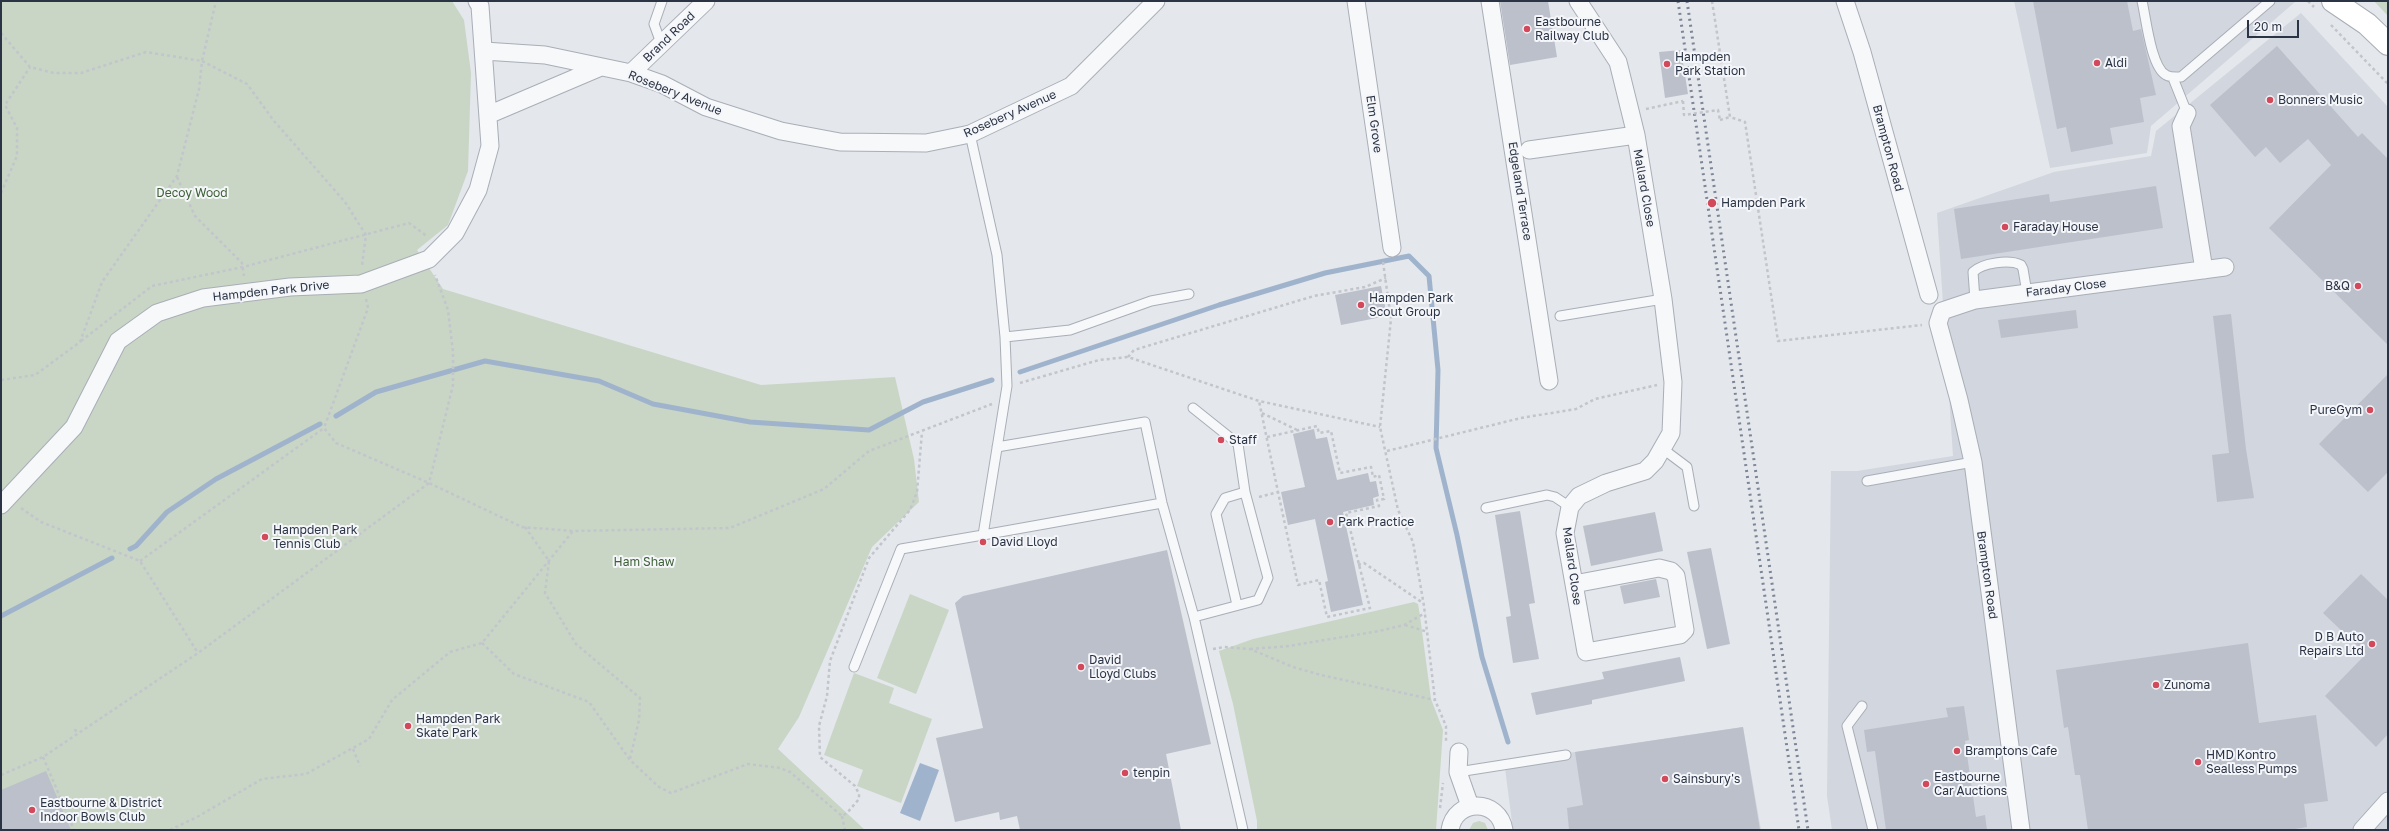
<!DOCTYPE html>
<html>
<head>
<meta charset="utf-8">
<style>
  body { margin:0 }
  #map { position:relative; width:2389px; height:831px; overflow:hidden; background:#e4e7ec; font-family:"Golos Text",sans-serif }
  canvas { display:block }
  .frame { position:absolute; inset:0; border:2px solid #2b3445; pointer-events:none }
  .scale { position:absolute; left:2247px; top:20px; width:52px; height:18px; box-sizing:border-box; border:2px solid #2b3445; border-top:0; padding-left:5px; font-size:12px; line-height:14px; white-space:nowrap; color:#2b3445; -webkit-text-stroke:3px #f4f6f9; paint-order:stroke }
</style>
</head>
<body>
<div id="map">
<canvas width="2389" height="831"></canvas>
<div class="frame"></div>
<div class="scale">20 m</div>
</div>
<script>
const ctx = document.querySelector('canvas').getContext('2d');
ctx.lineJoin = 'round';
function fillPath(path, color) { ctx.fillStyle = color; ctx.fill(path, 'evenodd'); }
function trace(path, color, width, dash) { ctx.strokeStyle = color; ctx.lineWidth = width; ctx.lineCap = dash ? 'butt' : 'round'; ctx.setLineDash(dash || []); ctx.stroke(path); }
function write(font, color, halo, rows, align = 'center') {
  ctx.font = font + ' "Golos Text",sans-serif'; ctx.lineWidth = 4; ctx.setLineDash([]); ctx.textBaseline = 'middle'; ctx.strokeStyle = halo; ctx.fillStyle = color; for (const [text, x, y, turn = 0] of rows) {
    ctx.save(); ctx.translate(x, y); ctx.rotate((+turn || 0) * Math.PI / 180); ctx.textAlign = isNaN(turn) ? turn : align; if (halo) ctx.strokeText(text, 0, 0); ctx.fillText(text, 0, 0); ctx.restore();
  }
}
const built = new Path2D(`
  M 2014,1 L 2294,1 L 2295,2 L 2151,126 L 2147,153 L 2050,168 Z
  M 2301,13 L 2388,107 L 2388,830 L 1832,830 L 1827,796 L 1831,471 L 1857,471 L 1953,456 L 1937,213 L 2054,172 L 2151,156 L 2156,131 Z
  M 1743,727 L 1761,830 L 1513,830 L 1504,760 L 1575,752 Z`);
const green = new Path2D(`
  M 1,1 L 452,1 L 464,20 L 471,73 L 468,171 L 448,225 L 417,250 L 443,289 L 761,385 L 895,377 L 914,459 L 919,502 L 872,547 L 799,717 L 778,749 L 865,830 L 1,830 Z
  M 2374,1 L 2388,1 L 2388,16 Z
  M 910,594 L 949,610 L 916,694 L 877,678 Z
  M 1414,602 L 1418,604 L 1420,616 L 1431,699 L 1443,730 L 1436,830 L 1257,830 L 1257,821 L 1233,704 L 1219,651 L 1253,639 Z
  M 854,673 L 894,688 L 889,703 L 932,719 L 901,803 L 857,786 L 863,770 L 824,755 Z
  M 1479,821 L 1485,823 L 1488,830 L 1469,830 L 1473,823 Z`);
const water = new Path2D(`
  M 920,763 L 939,770 L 920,821 L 900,813 Z`);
const stream = new Path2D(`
  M 1020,372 L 1219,305 L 1325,273 L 1409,256 L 1429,276 L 1438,370 L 1436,448 L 1457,535 L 1482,657 L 1508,742
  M 336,416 L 376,392 L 485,361 L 599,381 L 653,404 L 750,422 L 869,430 L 923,402 L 992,380
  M 130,549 L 136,546 L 167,512 L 216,479 L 320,424
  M 1,616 L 112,558`);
const building = new Path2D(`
  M 1500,1 L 1548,1 L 1557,57 L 1510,65 Z
  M 2033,1 L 2127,1 L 2133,31 L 2141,29 L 2156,95 L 2140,98 L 2144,122 L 2110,128 L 2113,144 L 2071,152 L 2066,127 L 2057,129 Z
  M 2277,46 L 2358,137 L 2362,133 L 2388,159 L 2388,345 L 2269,228 L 2331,165 L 2308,139 L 2280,163 L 2266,147 L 2255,157 L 2210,105 Z
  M 1681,50 L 1688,94 L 1665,98 L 1659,52 Z
  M 2156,186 L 2163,228 L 1961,259 L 1954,209 L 2049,194 L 2050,202 Z
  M 1381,286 L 1387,316 L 1341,325 L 1335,295 Z
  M 2076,310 L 2078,328 L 2001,338 L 1998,320 Z
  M 2231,314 L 2246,449 L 2254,498 L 2217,502 L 2212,455 L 2229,453 L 2213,316 Z
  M 2388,374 L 2388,472 L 2368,492 L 2319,444 Z
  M 1314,429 L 1316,439 L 1327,437 L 1337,480 L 1368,473 L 1370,482 L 1376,481 L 1379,496 L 1373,498 L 1374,505 L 1343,512 L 1363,605 L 1331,612 L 1325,582 L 1328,581 L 1315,519 L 1288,525 L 1281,492 L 1305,487 L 1293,434 Z
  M 1520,511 L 1535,603 L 1529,604 L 1539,659 L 1513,663 L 1506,617 L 1511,616 L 1495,515 Z
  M 1655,512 L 1663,551 L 1591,566 L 1583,526 Z
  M 1711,548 L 1730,644 L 1707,649 L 1687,552 Z
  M 1167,550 L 1211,744 L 1166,754 L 1181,830 L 1020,830 L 1017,816 L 1000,820 L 999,812 L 955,822 L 936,738 L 983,728 L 955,603 L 963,596 Z
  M 2361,574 L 2388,600 L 2388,734 L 2376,747 L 2325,696 L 2366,654 L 2323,613 Z
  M 1656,579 L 1660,597 L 1624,604 L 1620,586 Z
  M 2248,643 L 2259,723 L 2316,715 L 2328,801 L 2304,804 L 2307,827 L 2289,830 L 2088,830 L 2080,775 L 2075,775 L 2068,727 L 2064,728 L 2056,670 Z
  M 1680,657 L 1685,681 L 1592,700 L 1592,704 L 1536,715 L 1531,693 L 1604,679 L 1602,672 Z
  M 1964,706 L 1969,740 L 1965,741 L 1976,817 L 1985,815 L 1987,830 L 1886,830 L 1875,751 L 1867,752 L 1864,730 L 1948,717 L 1946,708 Z
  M 1743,727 L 1760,830 L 1569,830 L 1567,808 L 1583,805 L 1575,752 Z
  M 46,771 L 71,830 L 1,830 L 1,790 Z`);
const path = new Path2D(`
  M 1712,1 L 1730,117 L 1745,122 L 1778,341 L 1922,325
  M 2308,1 L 2314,7
  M 2331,25 L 2388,84
  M 1,33 L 30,67 L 54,73 L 81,73 L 146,52 L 202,61 L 216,1
  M 1646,109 L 1683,101
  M 1720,120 L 1730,117
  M 177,177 L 195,216 L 242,263 L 244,276
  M 1,193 L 17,156 L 17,128 L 5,105 L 30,67
  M 1383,262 L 1391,319 L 1380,427 L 1398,510 L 1413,542 L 1424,606 L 1435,700 L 1446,726 L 1446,742
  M 366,299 L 368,308 L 324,428 L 336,443 L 429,483 L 522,527 L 573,531 L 730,528 L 824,489 L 869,451 L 992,404
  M 81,341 L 152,286 L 243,267 L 409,223 L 428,237
  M 1128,357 L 1134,350 L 1314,296 L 1365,287 L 1386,278
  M 1,380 L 35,375 L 80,342 L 102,282 L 177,176 L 199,89 L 202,61 L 247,84 L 274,121 L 345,202 L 366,235 L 362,265
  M 1020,383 L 1099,360 L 1128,357 L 1259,401 L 1380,427
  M 1262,413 L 1297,430
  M 1267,437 L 1317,426 L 1319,433 L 1331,431 L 1340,473 L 1371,467 L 1373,477 L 1379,475 L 1384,499 L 1377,500 L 1379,506 L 1346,513 L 1370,608 L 1327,617 L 1319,580 L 1298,585 L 1278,492
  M 1387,451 L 1521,418 L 1576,409 L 1595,399 L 1657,385
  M 1259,497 L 1278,492 L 1259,401
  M 21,508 L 41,522 L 140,561 L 198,653
  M 525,527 L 549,561 L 545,593 L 576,644 L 640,698 L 639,720 L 630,759
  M 140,561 L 324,428
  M 1358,565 L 1364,563 L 1423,603
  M 1405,625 L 1428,632
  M 482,643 L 514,674 L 589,702 L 630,760 L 659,787 L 671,793 L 748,764 L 780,768 L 790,772 L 842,816 L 847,813 L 859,799 L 859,794 L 855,786 L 820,757 L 819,726 L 827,696 L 830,661 L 869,558 L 910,510 L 917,492 L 922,432
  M 1213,649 L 1224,647 L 1250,649 L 1293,667 L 1321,675 L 1435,700
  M 1250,649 L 1289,646 L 1379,631 L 1404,625 L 1425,613
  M 75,729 L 77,734
  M 353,749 L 360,766
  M 43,757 L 74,830
  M 1,775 L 43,757 L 198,653 L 429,483 L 453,385 L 453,352 L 448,310 L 435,275
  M 1440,808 L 1443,783
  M 842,816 L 845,830
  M 170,830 L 197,817 L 262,779 L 306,774 L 369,739 L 392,700 L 450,652 L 482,643 L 573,531`);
const lane = new Path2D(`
  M 2142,1 C 2146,18 2151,67 2166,75 C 2171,78 2176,77 2181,77 L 2270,1
  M 661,43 L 654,24 L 662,1
  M 2173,78 L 2187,113
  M 970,134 L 997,255 L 1005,337 L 1007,386 L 983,535 L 1162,503
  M 1975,300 L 1973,272 C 1982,263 2009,259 2021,265 L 2023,269 L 2027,293
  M 1560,316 L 1663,299
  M 1005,337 L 1070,330 L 1151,301 L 1189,294
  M 1193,408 L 1238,444 L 1245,492
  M 997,447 L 1145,422 L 1162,503 L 1194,617 L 1243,830
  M 1663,449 L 1687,467 L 1694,506
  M 1867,481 L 1973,462
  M 1486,508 L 1547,495 L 1555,497 L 1570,507
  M 1194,617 L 1258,600 L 1268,578 L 1245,492 L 1225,498 L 1216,514 L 1237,605
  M 854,667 L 901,549 L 983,535
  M 1862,706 L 1847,726 L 1873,830
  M 1458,772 L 1566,755`);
const street = new Path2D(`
  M 1356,1 L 1392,248
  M 1490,1 L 1549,381
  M 1845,1 L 1862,52 L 1929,295
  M 484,51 L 545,55 L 631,73 L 662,84 L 706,107 L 781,131 L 840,142 L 926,143 L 970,134 L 1071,86 L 1156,1
  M 631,73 L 706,1
  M 2187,113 L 2181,126 L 2204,270
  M 488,115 L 601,67
  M 1529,150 L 1636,135
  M 1,505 L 74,427 L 118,341 L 157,313 L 203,298 L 290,287 L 361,284 L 429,259 L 455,233 L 478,190 L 490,146 L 480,6 L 477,1
  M 1574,584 L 1659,568 L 1671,571 L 1676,576 L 1685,630 L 1680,635 L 1586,652 L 1565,533 L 1570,507 L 1579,496 L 1606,483 L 1645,471 L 1655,461 L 1671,433 L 1673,382 L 1663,299 L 1636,135 L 1618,62 L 1578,1
  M 1459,752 L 1458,772 L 1470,806
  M 1450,830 C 1455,798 1499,798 1504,830
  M 2021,830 L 1973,462 L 1959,400 L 1938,323 L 1942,311 L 1975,300 L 2225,267
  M 2362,830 L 2388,801`);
const secondary = new Path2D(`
  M 2333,1 L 2367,24 L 2388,44`);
const rail = new Path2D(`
  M 1678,1 L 1799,830
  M 1687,1 L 1808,830`);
const pathBridge = new Path2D(`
  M 1683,101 L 1684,115 L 1718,110 L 1720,120`);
const markers = [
  [1527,29,4,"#d1495b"],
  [2097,63,4,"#d1495b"],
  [1667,64,4,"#d1495b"],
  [2270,100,4,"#d1495b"],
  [1712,203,5,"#d1495b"],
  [2005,227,4,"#d1495b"],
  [2358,286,4,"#d1495b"],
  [1361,305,4,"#d1495b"],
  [2370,410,4,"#d1495b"],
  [1221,440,4,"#d1495b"],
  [1330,522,4,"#d1495b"],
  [265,537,4,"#d1495b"],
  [983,542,4,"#d1495b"],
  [2372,644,4,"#d1495b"],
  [1081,667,4,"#d1495b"],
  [2156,685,4,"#d1495b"],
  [408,726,4,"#d1495b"],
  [1957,751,4,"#d1495b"],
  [2198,762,4,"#d1495b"],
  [1125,773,4,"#d1495b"],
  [1665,779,4,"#d1495b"],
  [1926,784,4,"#d1495b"],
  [32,810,4,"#d1495b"]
];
const poiNames = [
  ["Eastbourne",1535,22],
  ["Railway Club",1535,36],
  ["Hampden",1675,57],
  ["Park Station",1675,71],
  ["Aldi",2105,63],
  ["Bonners Music",2278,100],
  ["Hampden Park",1721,203],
  ["Faraday House",2013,227],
  ["B&Q",2350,286,"right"],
  ["Hampden Park",1369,298],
  ["Scout Group",1369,312],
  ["PureGym",2362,410,"right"],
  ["Staff",1229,440],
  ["Park Practice",1338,522],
  ["Hampden Park",273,530],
  ["Tennis Club",273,544],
  ["David Lloyd",991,542],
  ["D B Auto",2364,637,"right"],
  ["Repairs Ltd",2364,651,"right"],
  ["David",1089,660],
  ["Lloyd Clubs",1089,674],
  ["Zunoma",2164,685],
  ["Hampden Park",416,719],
  ["Skate Park",416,733],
  ["Bramptons Cafe",1965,751],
  ["HMD Kontro",2206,755],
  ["Sealless Pumps",2206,769],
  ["tenpin",1133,773],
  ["Eastbourne",1934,777],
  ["Car Auctions",1934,791],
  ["Sainsbury's",1673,779],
  ["Eastbourne & District",40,803],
  ["Indoor Bowls Club",40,817]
];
const streetNames = [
  ["Brand Road",669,37,-44],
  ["Rosebery Avenue",675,93,22],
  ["Rosebery Avenue",1010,114,-24],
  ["Elm Grove",1374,124,82],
  ["Brampton Road",1888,148,75],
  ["Mallard Close",1644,188,80],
  ["Edgeland Terrace",1520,191,81],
  ["Faraday Close",2066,288,-7],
  ["Hampden Park Drive",271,291,-6],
  ["Mallard Close",1572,566,82],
  ["Brampton Road",1987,575,82]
];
const parkNames = [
  ["Decoy Wood",192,193],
  ["Ham Shaw",644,562]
];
fillPath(built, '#d2d6de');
fillPath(green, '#c9d6c5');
fillPath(water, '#9fb4cc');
trace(stream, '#9fb4cc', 5);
fillPath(building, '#bbc0ca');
trace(lane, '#a9aeb7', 11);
trace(street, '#a9aeb7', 19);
trace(secondary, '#a9aeb7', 24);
trace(path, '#c2c5cb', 2.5, [3, 3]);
trace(lane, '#f7f8fa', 9);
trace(street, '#f7f8fa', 17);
trace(secondary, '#fff', 22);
trace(rail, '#7d8696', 3, [2, 4]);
trace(pathBridge, '#c2c5cb', 2.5, [3, 3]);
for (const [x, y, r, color] of markers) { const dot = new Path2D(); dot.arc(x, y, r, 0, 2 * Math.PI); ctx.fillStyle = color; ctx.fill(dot); trace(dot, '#f4f6f9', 1.5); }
write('12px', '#2b3445', '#f4f6f9', poiNames, 'left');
write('12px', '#2b3445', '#f4f6f9', streetNames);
write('12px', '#3f6138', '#f4f6f9', parkNames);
</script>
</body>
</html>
